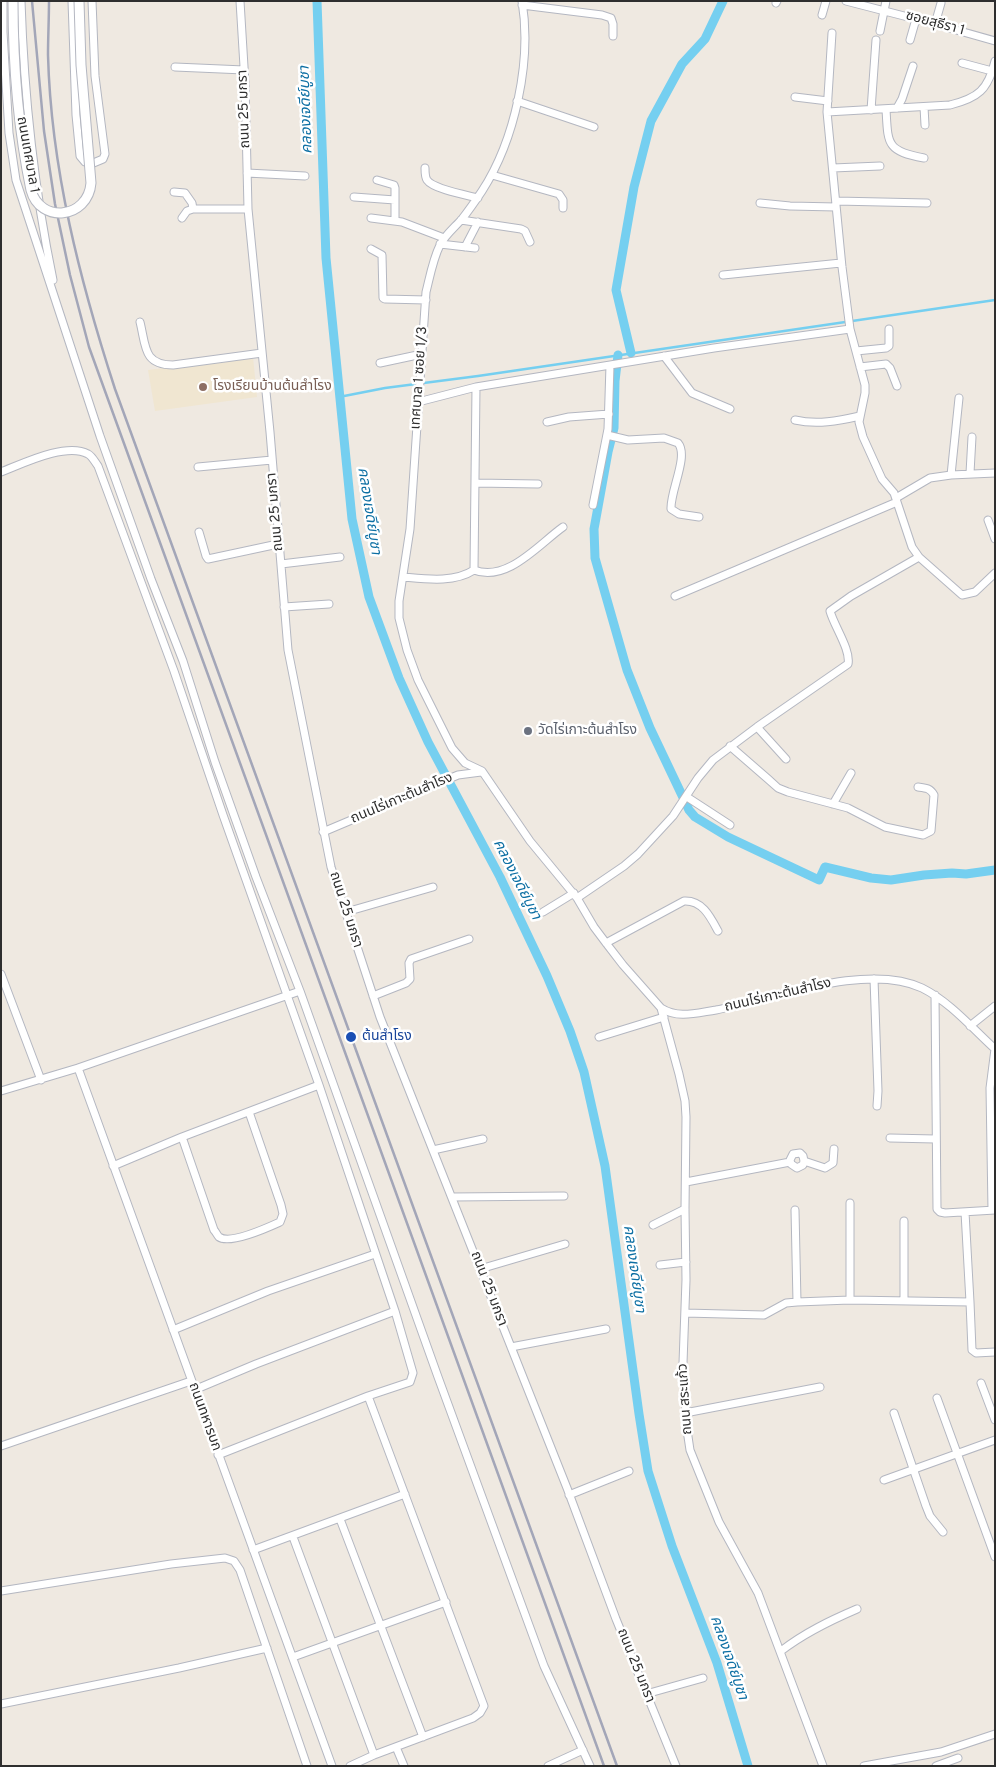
<!DOCTYPE html>
<html>
<head>
<meta charset="utf-8">
<style>
  body { margin:0 }
  #map { position:relative; width:996px; height:1767px; overflow:hidden; background:#efe9e1; font-family:Overpass,sans-serif }
  canvas { display:block }
  .frame { position:absolute; inset:0; border:2px solid #2e2e2e; pointer-events:none }
</style>
</head>
<body>
<div id="map">
<canvas width="996" height="1767"></canvas>
<div class="frame"></div>
</div>
<script>
const ctx = document.querySelector('canvas').getContext('2d');
ctx.lineJoin = 'round';
function fillPath(path, color) { ctx.fillStyle = color; ctx.fill(path, 'evenodd'); }
function trace(path, color, width, dash) { ctx.strokeStyle = color; ctx.lineWidth = width; ctx.lineCap = dash ? 'butt' : 'round'; ctx.setLineDash(dash || []); ctx.stroke(path); }
function write(font, color, halo, rows, align = 'center') {
  ctx.font = font + ' Overpass,"Noto Sans Thai",sans-serif'; ctx.lineWidth = 5; ctx.setLineDash([]); ctx.textBaseline = 'middle'; ctx.strokeStyle = halo; ctx.fillStyle = color; for (const [text, x, y, turn = 0] of rows) {
    ctx.save(); ctx.translate(x, y); ctx.rotate((+turn || 0) * Math.PI / 180); ctx.textAlign = isNaN(turn) ? turn : align; if (halo) ctx.strokeText(text, 0, 0); ctx.fillText(text, 0, 0); ctx.restore();
  }
}
const education = new Path2D(`
  M 253,357 L 257,397 L 155,411 L 148,370 Z`);
const stream = new Path2D(`
  M 339,397 L 385,388 L 478,376 L 995,300`);
const canal = new Path2D(`
  M 317,1 L 326,258 L 352,519 L 369,597 L 399,678 L 428,742 L 500,877 L 547,976 L 570,1031 L 584,1072 L 605,1166 L 639,1414 L 648,1471 L 672,1546 L 717,1663 L 748,1766
  M 631,353 L 616,290 L 634,187 L 651,121 L 682,64 L 705,39 L 723,1
  M 618,355 L 615,381 L 614,428 L 608,452 L 594,529 L 595,558 L 627,670 L 650,728 L 689,810 L 695,817 L 728,837 L 819,880 L 825,867 L 871,878 L 891,880 L 924,875 L 952,873 L 966,874 L 995,870`);
const minor = new Path2D(`
  M 3,1 L 3,32 L 9,133 L 16,180 L 100,436 L 151,579 L 183,661 L 215,762 L 256,877 L 300,991 L 438,1377 L 544,1666 L 590,1766
  M 21,1 C 24,95 34,188 53,280
  M 72,1 L 76,115 L 80,156 L 85,162 L 91,164 L 103,159 L 105,154 L 95,76 L 92,1
  M 240,1 L 245,83 L 248,209 L 270,432 L 288,650 L 331,867 L 380,1017 L 567,1488 L 616,1619 L 676,1766
  M 522,1 C 532,61 515,140 482,191 C 476,200 469,210 462,219 C 455,227 445,235 440,245 C 433,259 430,276 426,292 L 410,529 L 399,601 L 399,618 L 407,650 L 418,680 L 452,748 L 465,763 L 482,771 L 530,841 L 577,898 L 594,927 L 606,943 L 623,965 L 661,1008 C 678,1019 696,1013 716,1010 C 773,999 867,962 922,988 C 950,1002 972,1028 995,1049 L 990,1088 L 992,1210
  M 846,1 L 935,24 L 995,41
  M 776,3 L 777,1
  M 522,5 L 602,15 L 611,18 L 613,24 L 613,36
  M 822,15 L 826,1
  M 935,24 L 941,3
  M 880,31 L 886,1
  M 832,33 L 827,112 L 842,267 L 850,329 L 865,385 L 865,393 L 859,422 L 863,437 L 882,479 L 894,493 L 912,547 L 919,557 L 962,595 L 975,592 L 995,573
  M 910,40 L 916,19
  M 962,63 L 992,71
  M 175,67 L 244,70
  M 795,97 L 828,101
  M 517,101 L 594,127
  M 924,107 L 925,125
  M 897,108 L 902,99 L 913,66
  M 886,109 C 888,144 886,151 924,158
  M 871,110 L 876,40
  M 827,112 L 950,105 C 978,98 988,90 995,61
  M 425,168 C 425,172 425,177 427,180 C 433,189 466,195 478,198
  M 833,168 L 880,166
  M 247,173 L 305,176
  M 492,175 L 559,194 L 563,200 L 563,208
  M 377,180 L 394,185 L 395,188 L 395,220
  M 174,192 L 185,193 L 192,203 L 193,209
  M 354,197 L 395,200
  M 836,201 L 927,203
  M 760,203 L 790,206 L 836,207
  M 182,218 L 187,211 L 193,209 L 248,209
  M 371,218 L 402,222 L 444,238
  M 461,220 L 521,229 L 525,231 L 530,242
  M 440,244 L 475,248
  M 465,247 L 478,222
  M 371,249 L 382,255 L 383,298 L 385,299 L 426,300
  M 723,275 L 841,263
  M 140,322 C 146,346 143,365 173,365 L 262,353
  M 856,351 L 886,348 L 889,346 L 889,329
  M 664,356 L 692,393 L 730,409
  M 380,363 L 422,354
  M 860,367 L 886,364 L 890,368 L 897,386
  M 418,402 L 476,387 L 714,348 L 850,329
  M 795,420 C 817,425 838,421 860,416
  M 547,422 L 569,417 L 609,414
  M 607,435 L 628,440 L 664,438 L 678,443 C 689,456 670,491 671,509 L 679,514 L 699,517
  M 198,467 L 272,460
  M 1,472 C 22,464 66,442 88,454 C 92,456 95,462 98,466 L 174,671 L 223,815 L 319,1085 L 395,1311 L 413,1373 L 410,1382 L 368,1396 L 484,1706 L 480,1713 L 473,1718 L 374,1755 L 350,1766
  M 970,473 L 972,437
  M 951,475 L 959,398
  M 476,483 L 538,484
  M 896,498 L 930,478 L 951,475 L 995,473
  M 593,505 L 608,429 L 610,365
  M 988,520 L 995,539
  M 199,532 L 206,556 L 208,559 L 278,544
  M 281,564 L 340,557
  M 474,570 C 507,583 539,544 563,527
  M 403,577 C 426,579 454,583 474,570 L 476,387
  M 675,596 L 897,502
  M 284,607 L 329,604
  M 757,727 L 786,759
  M 730,746 L 768,779 L 778,788 L 788,792 L 848,808 L 885,827 L 923,835 L 931,831 L 934,795 C 930,788 926,788 918,787
  M 687,797 L 730,825
  M 833,804 L 851,773
  M 323,832 L 458,775 L 481,772
  M 577,898 L 624,866 L 638,854 L 673,816 L 698,778 L 713,760 L 757,727 L 848,664 C 851,650 834,626 830,611 L 851,596 L 919,557
  M 346,912 L 433,887
  M 543,912 L 574,893
  M 606,943 L 684,901 C 702,900 710,916 718,931
  M 1,974 L 41,1080
  M 874,979 L 878,1091 L 877,1106
  M 935,995 L 937,1209 L 940,1212 L 945,1213 L 995,1210
  M 373,996 L 406,983 L 410,979 L 409,963 L 411,959 L 469,939
  M 661,1008 L 679,1074 L 685,1101 L 686,1117 L 685,1209 L 686,1280 L 683,1363 L 687,1430 L 690,1450 L 719,1522 L 758,1593 L 823,1766
  M 970,1026 L 995,1006
  M 599,1037 L 664,1017
  M 78,1068 L 332,1766
  M 1,1091 L 78,1068 L 300,991
  M 182,1137 L 214,1230 C 216,1232 217,1235 219,1237 C 230,1245 269,1227 280,1222 L 283,1214 L 281,1205 L 249,1112
  M 890,1138 L 935,1139
  M 433,1150 L 483,1139
  M 804,1161 L 803,1165 L 797,1168 L 791,1164 L 790,1160 L 793,1154 L 800,1153 L 803,1156 L 804,1161 L 825,1168 L 833,1163 L 834,1149
  M 113,1166 L 182,1137 L 319,1085
  M 686,1182 L 790,1162
  M 452,1197 L 564,1196
  M 850,1203 L 850,1300
  M 795,1210 L 797,1302
  M 965,1212 L 970,1302
  M 653,1225 L 685,1209
  M 660,1265 L 686,1262
  M 480,1269 L 565,1244
  M 904,1301 L 904,1221
  M 685,1313 L 764,1315 L 786,1303 L 797,1302 L 850,1300 L 970,1302 L 972,1350 L 976,1353 L 995,1352
  M 173,1330 L 268,1291 L 375,1254
  M 511,1347 L 606,1329
  M 981,1383 L 995,1420
  M 194,1390 L 256,1364 L 395,1311
  M 937,1398 L 995,1557
  M 685,1413 L 820,1387
  M 894,1413 L 926,1506 L 930,1516 L 943,1532
  M 1,1446 L 191,1381
  M 218,1455 L 368,1396
  M 884,1480 L 995,1440
  M 569,1495 L 629,1471
  M 340,1519 L 423,1737
  M 293,1537 L 374,1755
  M 253,1550 L 405,1494
  M 1,1591 L 171,1564 L 225,1558 L 234,1561 L 240,1570 L 307,1766
  M 781,1651 C 804,1633 829,1621 857,1609
  M 293,1657 L 446,1602
  M 646,1694 L 703,1678
  M 1,1704 L 179,1668 L 267,1648
  M 396,1747 L 404,1766
  M 548,1766 L 583,1750
  M 864,1766 L 941,1752 L 995,1734
  M 936,1766 L 958,1758`);
const rail = new Path2D(`
  M 32,1 L 44,131 L 55,204 L 70,275 L 89,347 L 604,1766
  M 49,1 C 49,19 48,37 48,55 C 51,169 80,281 115,389 L 617,1766`);
const tertiaryBridge = new Path2D(`
  M 13,1 C 13,64 18,128 31,190 C 40,224 88,219 91,183 L 81,65 L 79,1`);
const markers = [
  [203,387,5,"#8d6e63"],
  [528,731,5,"#6b7280"],
  [351,1037,6,"#1a4fb4"]
];
const streetNames = [
  ["ซอยสุธีรา 1",935,24,15],
  ["ถนน 25 มกรา",245,109,-92],
  ["ถนนเทศบาล 1",27,155,80],
  ["เทศบาล 1 ซอย 1/3",420,378,-86],
  ["ถนน 25 มกรา",276,512,-95],
  ["ถนนไร่เกาะต้นสำโรง",402,799,-23],
  ["ถนน 25 มกรา",345,910,72],
  ["ถนนไร่เกาะต้นสำโรง",778,996,-13],
  ["ถนน 25 มกรา",488,1289,69],
  ["ถนน สระแก้ว",686,1399,-94],
  ["ถนนทหารบก",204,1417,70],
  ["ถนน 25 มกรา",635,1666,68]
];
const educationNames = [
  ["โรงเรียนบ้านต้นสำโรง",213,387]
];
const worshipNames = [
  ["วัดไร่เกาะต้นสำโรง",538,731]
];
const transitNames = [
  ["ต้นสำโรง",362,1037]
];
const waterNames = [
  ["คลองเจดีย์บูชา",307,110,-92],
  ["คลองเจดีย์บูชา",368,511,81],
  ["คลองเจดีย์บูชา",516,880,63],
  ["คลองเจดีย์บูชา",633,1269,82],
  ["คลองเจดีย์บูชา",728,1658,71]
];
fillPath(education, '#f0e6d1');
trace(stream, '#75cff0', 2.5);
trace(canal, '#75cff0', 9);
trace(minor, '#b4b7c1', 9);
trace(minor, '#fff', 7);
trace(rail, '#a3a6b8', 2.5);
trace(tertiaryBridge, '#b4b7c1', 11, []);
trace(tertiaryBridge, '#fff', 9);
for (const [x, y, r, color] of markers) { const dot = new Path2D(); dot.arc(x, y, r, 0, 2 * Math.PI); ctx.fillStyle = color; ctx.fill(dot); trace(dot, '#fff', 2); }
write('14px', '#2e2e2e', '#fff', streetNames);
write('14px', '#785e54', '#fff', educationNames, 'left');
write('14px', '#5b616d', '#fff', worshipNames, 'left');
write('14px', '#164399', '#fff', transitNames, 'left');
write('italic 15px', '#0d6fa3', '#fff', waterNames);
</script>
</body>
</html>
